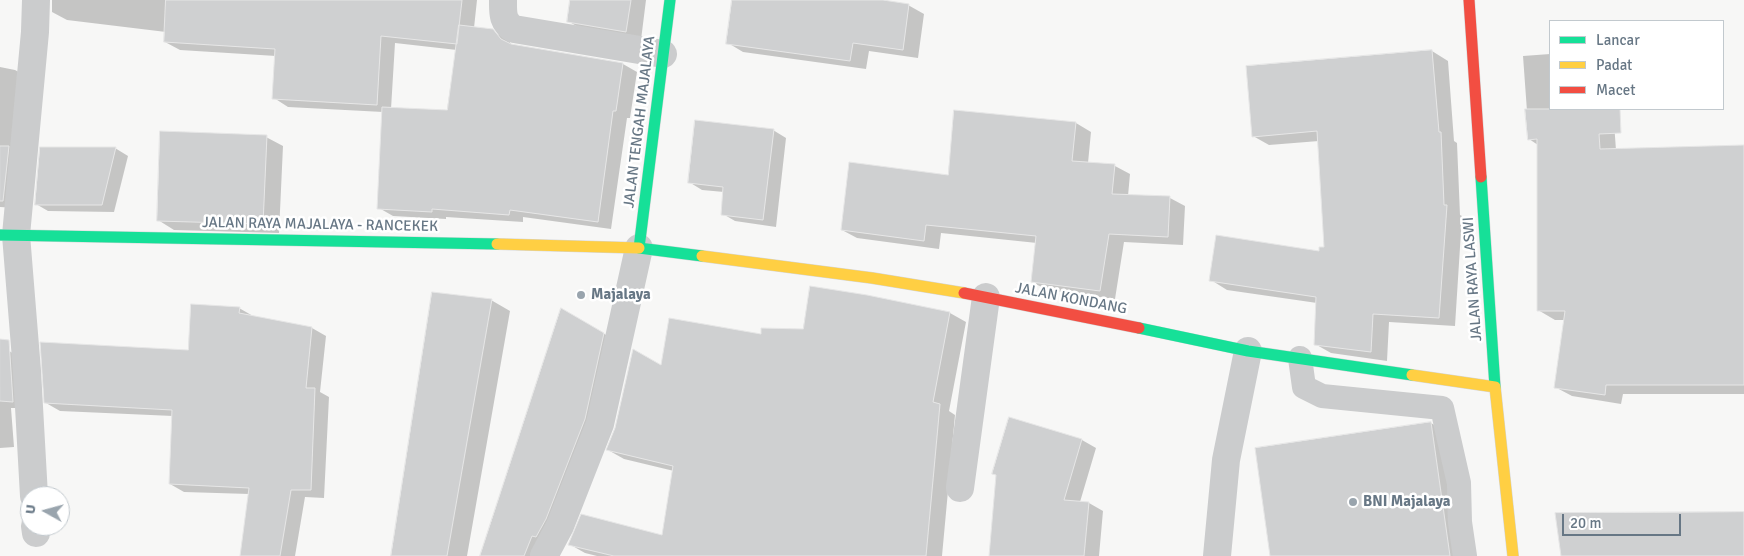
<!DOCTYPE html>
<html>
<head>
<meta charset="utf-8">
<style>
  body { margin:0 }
  #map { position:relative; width:1744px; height:556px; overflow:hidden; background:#f7f7f6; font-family:Signika,sans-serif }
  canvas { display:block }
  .legend { position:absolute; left:1549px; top:20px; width:175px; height:90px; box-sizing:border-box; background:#fff; border:1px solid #c2c9ce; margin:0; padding:6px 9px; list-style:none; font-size:15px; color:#677785 }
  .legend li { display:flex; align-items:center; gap:10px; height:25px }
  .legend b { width:25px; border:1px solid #c2c9ce }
  .north { position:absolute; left:20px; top:486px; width:50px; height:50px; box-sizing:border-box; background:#fff; border:1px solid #c2c9ce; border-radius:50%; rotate:277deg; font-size:14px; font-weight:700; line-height:20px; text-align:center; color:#677785 }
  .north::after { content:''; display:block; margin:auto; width:18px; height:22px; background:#99a4ad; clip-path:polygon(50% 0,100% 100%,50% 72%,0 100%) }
  .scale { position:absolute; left:1562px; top:514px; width:119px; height:22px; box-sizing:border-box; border:2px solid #677785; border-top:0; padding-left:6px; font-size:15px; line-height:18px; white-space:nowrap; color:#677785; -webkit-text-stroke:4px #fff; paint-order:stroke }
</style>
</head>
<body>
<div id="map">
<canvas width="1744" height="556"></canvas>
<ul class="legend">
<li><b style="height:6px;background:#16e098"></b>Lancar</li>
<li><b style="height:6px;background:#ffcf43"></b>Padat</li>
<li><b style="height:6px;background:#f24e42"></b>Macet</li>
</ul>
<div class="north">U</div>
<div class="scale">20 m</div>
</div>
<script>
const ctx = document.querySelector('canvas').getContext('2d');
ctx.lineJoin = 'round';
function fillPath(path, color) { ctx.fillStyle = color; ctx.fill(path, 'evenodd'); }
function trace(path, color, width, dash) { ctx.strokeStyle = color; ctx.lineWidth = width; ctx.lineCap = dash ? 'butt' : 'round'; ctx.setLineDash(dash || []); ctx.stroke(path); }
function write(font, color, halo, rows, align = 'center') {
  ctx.font = font + ' Signika,sans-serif'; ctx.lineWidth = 5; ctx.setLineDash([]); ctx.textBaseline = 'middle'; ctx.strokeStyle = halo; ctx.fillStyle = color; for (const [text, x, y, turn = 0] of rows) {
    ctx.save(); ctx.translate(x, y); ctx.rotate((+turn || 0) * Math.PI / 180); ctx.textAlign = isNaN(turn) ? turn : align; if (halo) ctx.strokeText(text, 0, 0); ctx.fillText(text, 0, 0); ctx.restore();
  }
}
const shadow = new Path2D(`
  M 52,0 L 477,0 L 474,28 L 492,31 L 507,39 L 513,46 L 623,64 L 637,72 L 630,118 L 627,118 L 611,229 L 523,217 L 523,222 L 446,217 L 446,219 L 393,216 L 379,208 L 383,112 L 288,107 L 274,98 L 276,56 L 180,50 L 165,42 L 166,32 L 67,20 L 52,12 ZM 395,43 L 457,50 L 449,112 L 391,109 Z
  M 571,0 L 646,0 L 641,40 L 583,30 L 568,21 Z
  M 734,0 L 876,0 L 908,5 L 924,14 L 918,58 L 869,51 L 866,69 L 743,52 L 728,43 Z
  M 1432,51 L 1448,61 L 1454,141 L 1457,143 L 1460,215 L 1462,216 L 1455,326 L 1389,322 L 1387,361 L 1331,353 L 1315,344 L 1317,303 L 1227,290 L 1211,280 L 1320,252 L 1325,248 L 1319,141 L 1269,145 L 1253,136 Z
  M 1550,54 L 1550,109 L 1613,109 L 1616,150 L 1744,146 L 1744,394 L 1623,394 L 1621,404 L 1572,396 L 1555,387 L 1565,320 L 1555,320 L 1538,310 L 1538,145 L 1529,139 L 1523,56 Z
  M 0,67 L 15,70 L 28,77 L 16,208 L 0,207 Z
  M 1076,123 L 1091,132 L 1088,163 L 1115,166 L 1130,174 L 1128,196 L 1170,198 L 1185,206 L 1183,245 L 1124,242 L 1115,299 L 1047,290 L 1032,282 L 1037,243 L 941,233 L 939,249 L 857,238 L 842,230 L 949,177 Z
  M 773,130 L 786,138 L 776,227 L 735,221 L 723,214 L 724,192 L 702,190 L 689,182 Z
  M 266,137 L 283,146 L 279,233 L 174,230 L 158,220 Z
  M 115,148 L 128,156 L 114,212 L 48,211 L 36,204 Z
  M 867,296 L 950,313 L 966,322 L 949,411 L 955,415 L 942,556 L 597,556 L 585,553 L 569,544 L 663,537 L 674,471 L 624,459 L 608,450 L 662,367 L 762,335 L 804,330 Z
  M 491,300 L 510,311 L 467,556 L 393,556 Z
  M 239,308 L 253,316 L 312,328 L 326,336 L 320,392 L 329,397 L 324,498 L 305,497 L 295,556 L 241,556 L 249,494 L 184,492 L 170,484 L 173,416 L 60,411 L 46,403 L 189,351 Z
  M 562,310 L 622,344 L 546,556 L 481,556 Z
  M 0,351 L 9,351 L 22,358 L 25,408 L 11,408 L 14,447 L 0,448 Z
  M 1010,418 L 1082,440 L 1096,448 L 1080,502 L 1089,503 L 1103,511 L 1099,556 L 990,556 Z
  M 1431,423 L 1450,434 L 1467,556 L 1271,556 Z`);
const building = new Path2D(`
  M 166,0 L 462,0 L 457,44 L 381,36 L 377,105 L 272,99 L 275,49 L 164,42 Z
  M 570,0 L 631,0 L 626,32 L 567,22 Z
  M 732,0 L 883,0 L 909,4 L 903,50 L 853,43 L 850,61 L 726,44 Z
  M 459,25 L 493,29 L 501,39 L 511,44 L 623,63 L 616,111 L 613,111 L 598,222 L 510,210 L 509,215 L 432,209 L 432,212 L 377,209 L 382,107 L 447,110 Z
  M 1432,50 L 1439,132 L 1441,132 L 1444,205 L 1447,205 L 1439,318 L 1373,314 L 1371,352 L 1314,345 L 1316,297 L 1209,281 L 1216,235 L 1319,251 L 1319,247 L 1324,247 L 1317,131 L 1252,137 L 1246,66 Z
  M 1525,109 L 1620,109 L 1621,133 L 1599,134 L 1600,149 L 1744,145 L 1744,385 L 1606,385 L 1605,395 L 1554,388 L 1565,311 L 1537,311 L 1537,139 L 1528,140 Z
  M 954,110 L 1076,122 L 1072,161 L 1115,164 L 1112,194 L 1170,196 L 1168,237 L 1109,234 L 1100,291 L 1031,282 L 1036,236 L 926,225 L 924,241 L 841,230 L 849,162 L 948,175 Z
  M 695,120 L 774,129 L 763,220 L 721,215 L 723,187 L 688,183 Z
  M 160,131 L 267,135 L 263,224 L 157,221 Z
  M 0,146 L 9,146 L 3,201 L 0,201 Z
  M 40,147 L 116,147 L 102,205 L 35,205 Z
  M 810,286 L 867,295 L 950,312 L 933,402 L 940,404 L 926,556 L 614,556 L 568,545 L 581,514 L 662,535 L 673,466 L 606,450 L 615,428 L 633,349 L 661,365 L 669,318 L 761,334 L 761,328 L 803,329 Z
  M 432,292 L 492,299 L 447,556 L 391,556 Z
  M 191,304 L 240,307 L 239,313 L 312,327 L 306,388 L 315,388 L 311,490 L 291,490 L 280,556 L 240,556 L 249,488 L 169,484 L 172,410 L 44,403 L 40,342 L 188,350 Z
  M 561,308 L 604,333 L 585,419 L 546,519 L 536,537 L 532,536 L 524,556 L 480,556 Z
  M 0,339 L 9,340 L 13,402 L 0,401 Z
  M 1009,417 L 1082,439 L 1064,500 L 1089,502 L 1084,556 L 989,556 L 996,475 L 992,474 Z
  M 1431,422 L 1450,556 L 1270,556 L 1255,448 Z
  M 1744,512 L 1744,556 L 1561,556 L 1555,513 Z`);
const lane = new Path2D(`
  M 1300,358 L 1304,387 L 1322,396 L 1442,408 L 1459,483 L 1460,522 L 1465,556`);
const street = new Path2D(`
  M 503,0 C 503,13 502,22 514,29 L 663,54
  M 960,488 L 986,297
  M 34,496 L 27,371 L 16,235 L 35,32 L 36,0
  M 35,526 L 36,533
  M 544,556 L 560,526 L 600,424 L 639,248
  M 1217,556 L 1226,460 L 1248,351`);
const fast = new Path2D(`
  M 670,0 L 639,248 L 702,256
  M 1481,177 L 1495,387
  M 0,235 L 497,244
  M 1139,328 L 1248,351 L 1412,375`);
const slow = new Path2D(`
  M 497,244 L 639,248
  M 702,256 L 872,278 L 964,293
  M 1412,375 L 1495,387 L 1513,556`);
const jam = new Path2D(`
  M 1469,0 L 1481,177
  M 964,293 L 1139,328`);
const markers = [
  [581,295,5,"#99a4ad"],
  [1353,502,5,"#99a4ad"]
];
const streetNames = [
  ["JALAN TENGAH MAJALAYA",640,122,-83],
  ["JALAN RAYA MAJALAYA - RANCEKEK",320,225,1],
  ["JALAN RAYA LASWI",1473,279,-94],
  ["JALAN KONDANG",1071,299,11]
];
const poiNames = [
  ["Majalaya",591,295],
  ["BNI Majalaya",1363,502]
];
fillPath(shadow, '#0003');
fillPath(building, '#cfd0d1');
trace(building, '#e6e6e6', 1);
trace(fast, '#d4d5d6', 12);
trace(slow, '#d4d5d6', 12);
trace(jam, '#d4d5d6', 12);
trace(lane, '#cbcccd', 24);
trace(street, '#cbcccd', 28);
trace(fast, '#16e098', 11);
trace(slow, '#ffcf43', 11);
trace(jam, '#f24e42', 11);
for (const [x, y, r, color] of markers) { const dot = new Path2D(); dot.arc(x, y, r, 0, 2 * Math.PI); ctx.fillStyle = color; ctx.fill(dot); trace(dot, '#fff', 2); }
write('15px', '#677785', '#fff', streetNames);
write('bold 15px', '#677785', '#fff', poiNames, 'left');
</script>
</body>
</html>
